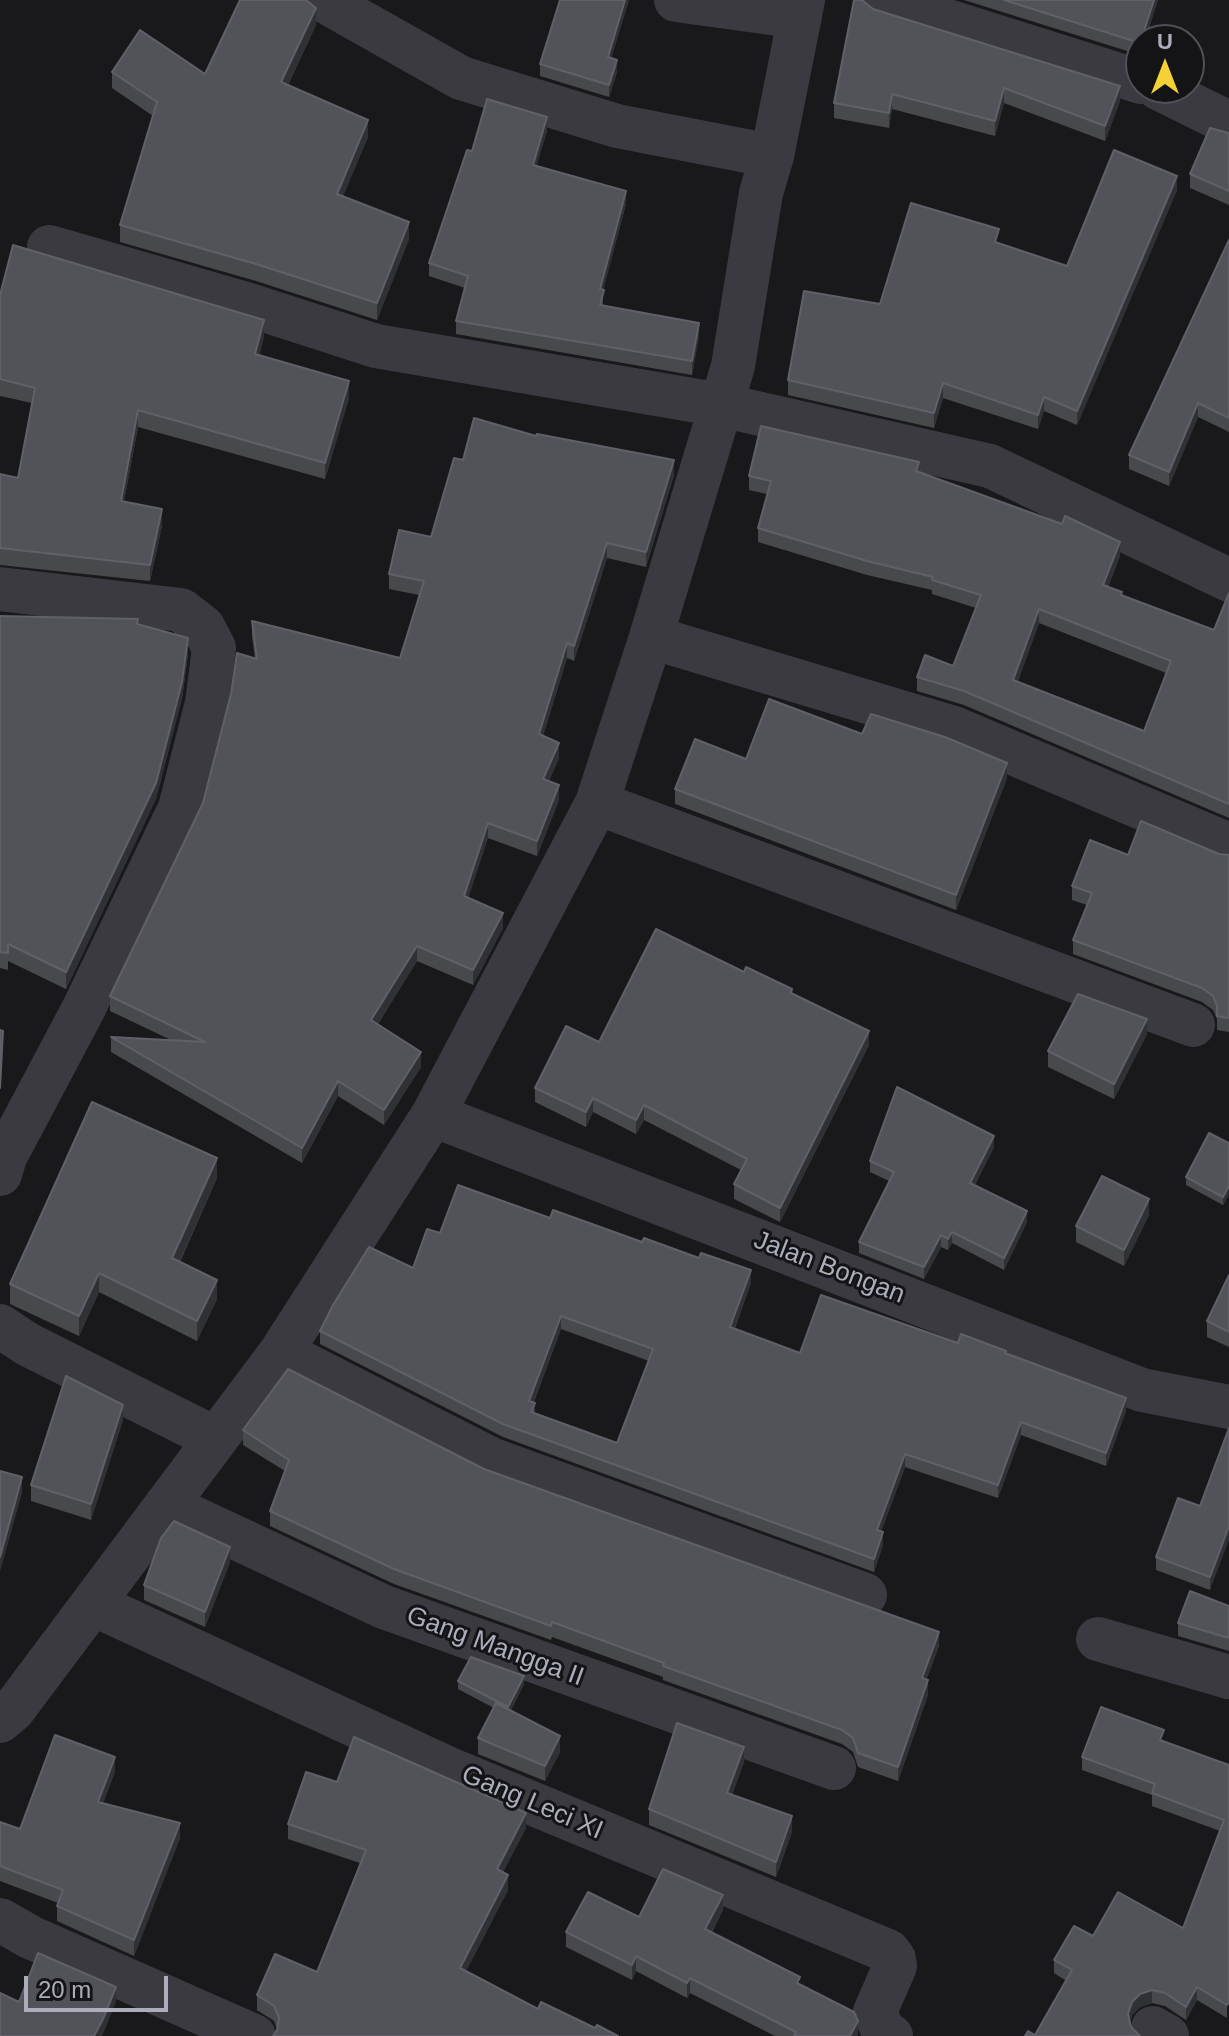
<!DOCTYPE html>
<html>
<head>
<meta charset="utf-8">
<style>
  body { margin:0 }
  #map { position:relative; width:1229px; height:2036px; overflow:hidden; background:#19191b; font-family:Helvetica,sans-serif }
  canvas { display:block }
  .north { position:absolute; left:1125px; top:24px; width:80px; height:80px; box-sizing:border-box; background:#141416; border:2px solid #505158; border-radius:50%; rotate:0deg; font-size:22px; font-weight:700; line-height:32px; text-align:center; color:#abadbb }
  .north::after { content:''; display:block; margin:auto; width:28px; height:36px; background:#f6d136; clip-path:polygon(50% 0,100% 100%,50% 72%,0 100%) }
  .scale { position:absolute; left:24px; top:1976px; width:144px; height:36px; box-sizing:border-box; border:4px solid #abadbb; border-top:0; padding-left:10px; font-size:24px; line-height:28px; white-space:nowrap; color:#abadbb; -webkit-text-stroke:6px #141416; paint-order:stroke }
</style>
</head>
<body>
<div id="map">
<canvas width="1229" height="2036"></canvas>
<div class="north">U</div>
<div class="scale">20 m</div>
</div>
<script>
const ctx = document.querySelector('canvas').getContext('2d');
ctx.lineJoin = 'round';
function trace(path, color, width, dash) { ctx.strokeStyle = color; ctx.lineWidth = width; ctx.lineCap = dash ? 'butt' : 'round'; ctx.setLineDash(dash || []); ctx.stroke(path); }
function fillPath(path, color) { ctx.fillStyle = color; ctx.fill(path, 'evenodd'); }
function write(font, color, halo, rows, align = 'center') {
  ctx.font = font + ' Helvetica,sans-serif'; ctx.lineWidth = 6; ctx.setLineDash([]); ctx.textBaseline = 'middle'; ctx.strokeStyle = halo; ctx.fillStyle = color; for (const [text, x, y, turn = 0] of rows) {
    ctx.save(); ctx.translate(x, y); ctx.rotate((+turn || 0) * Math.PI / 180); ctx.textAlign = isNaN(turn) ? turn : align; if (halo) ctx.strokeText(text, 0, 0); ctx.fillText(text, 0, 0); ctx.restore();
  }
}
const minor = new Path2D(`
  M 323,0 L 461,78 L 617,126 L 772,156
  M 676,0 L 800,17
  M 881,0 L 1141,82
  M 1158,88 L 1229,123
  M 49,247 L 249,305 L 376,346 L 721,405 L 990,466 L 1229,580
  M 0,589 L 181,610 L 203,627 L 214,648 L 207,703 L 180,808 L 84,1008 L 5,1157 L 0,1174
  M 651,637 L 954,728 L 1229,845
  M 597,803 L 1193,1025
  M 433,1115 L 1142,1390 L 1229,1407
  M 0,1326 L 27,1344 L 214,1438
  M 281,1352 L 493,1460 L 865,1595
  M 166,1505 L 384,1607 L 834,1768
  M 93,1604 L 447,1768 L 888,1951 L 894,1959 L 895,1966 L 875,2012 L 883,2031 L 891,2036
  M 1098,1639 L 1229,1677
  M 0,1721 L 13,1710 L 281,1352 L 433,1115 L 597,803 L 651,637 L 733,366 L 761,193 L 772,156 L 803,0
  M 0,1920 L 30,1937 L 254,2036
  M 1153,2028 L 1167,2036`);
const wall = new Path2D(`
  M 560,0 L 629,0 L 611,58 L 617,72 L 609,97 L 540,76 L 540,64 Z
  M 964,0 L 1158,0 L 1145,40 L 1141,40 L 1140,55 Z
  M 873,9 L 1120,101 L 1105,141 L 1004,103 L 995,136 L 892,109 L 889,128 L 834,118 L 834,103 Z
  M 316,25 L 288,85 L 368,137 L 343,196 L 409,239 L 377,320 L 256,281 L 120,242 L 120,225 L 153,116 L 112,88 L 112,72 L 205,74 Z
  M 547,131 L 536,166 L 626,204 L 603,290 L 603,305 L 699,336 L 692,375 L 456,334 L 456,321 L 465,288 L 429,276 L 429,263 L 472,151 Z
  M 1229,133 L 1229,205 L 1190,188 L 1190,174 Z
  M 1177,190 L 1077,425 L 1044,411 L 1038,429 L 943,398 L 934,428 L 788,395 L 788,380 L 880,304 L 999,243 L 1067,266 Z
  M 1229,240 L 1229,432 L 1198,417 L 1169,486 L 1129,469 L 1129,455 Z
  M 0,295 L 264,336 L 259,356 L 349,398 L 325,479 L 138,427 L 124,501 L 162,526 L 150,581 L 0,565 L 0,474 L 18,478 L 32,403 L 0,396 Z
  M 463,460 L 674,475 L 646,567 L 607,558 L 574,661 L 567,658 L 543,736 L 559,758 L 549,781 L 559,800 L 537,856 L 488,838 L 468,898 L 503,928 L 473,985 L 417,961 L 378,1024 L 421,1067 L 384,1125 L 338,1096 L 302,1163 L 111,1052 L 111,1037 L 171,1040 L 110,1011 L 110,996 L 203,803 L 231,694 L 255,658 L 252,636 L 252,621 L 400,658 L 419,595 L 389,589 L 389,574 L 431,537 Z
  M 919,472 L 1120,556 L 1108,587 L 1122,595 L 1214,630 L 1229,593 L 1229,818 L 964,705 L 917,691 L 917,677 L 953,666 L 976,608 L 932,594 L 932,590 L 867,575 L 758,542 L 758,528 L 767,494 L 749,490 L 749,476 ZM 1039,623 L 1166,673 L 1144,731 L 1018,681 Z
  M 0,616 L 138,624 L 188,655 L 182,698 L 156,799 L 66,989 L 8,961 L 8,970 L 0,968 Z
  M 862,734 L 1007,778 L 956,910 L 675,804 L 675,789 L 746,759 Z
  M 1219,854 L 1229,855 L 1229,1032 L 1217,1030 L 1217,1019 L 1213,1010 L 1202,1002 L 1073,954 L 1073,940 L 1087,905 L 1072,900 L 1072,886 L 1128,855 Z
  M 744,972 L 792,993 L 869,1045 L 780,1222 L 734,1199 L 734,1184 L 741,1170 L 644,1120 L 636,1134 L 593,1112 L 586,1127 L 535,1102 L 535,1088 L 599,1042 Z
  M 1147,1034 L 1114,1099 L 1048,1067 L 1048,1051 Z
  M 1229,1143 L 1229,1194 L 1223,1205 L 1186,1185 L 1186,1177 Z
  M 994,1147 L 975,1185 L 1027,1222 L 1004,1270 L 952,1243 L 948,1250 L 941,1247 L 924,1279 L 859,1253 L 859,1242 L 889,1181 L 870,1172 L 870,1161 Z
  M 217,1178 L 180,1262 L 217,1299 L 197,1341 L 99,1292 L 79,1336 L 10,1304 L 10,1284 Z
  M 1149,1215 L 1124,1266 L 1076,1242 L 1076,1226 Z
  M 550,1218 L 751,1283 L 735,1328 L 800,1353 L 958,1343 L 1006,1353 L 1126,1411 L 1106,1466 L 1021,1435 L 998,1498 L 905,1467 L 881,1532 L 883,1545 L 874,1572 L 503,1437 L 320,1344 L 320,1331 L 413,1268 L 440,1233 ZM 561,1329 L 649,1361 L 617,1443 L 535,1413 L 534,1402 Z
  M 1229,1275 L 1229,1347 L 1207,1337 L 1207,1321 Z
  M 123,1420 L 91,1520 L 31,1501 L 31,1485 Z
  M 1229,1428 L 1210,1590 L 1156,1570 L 1156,1557 L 1200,1506 Z
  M 243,1430 L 484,1469 L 939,1646 L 926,1680 L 928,1695 L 898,1781 L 858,1767 L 853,1752 L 842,1744 L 663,1680 L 663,1677 L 552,1637 L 551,1640 L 394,1584 L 270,1526 L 270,1511 L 285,1471 L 243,1445 Z
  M 230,1562 L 205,1627 L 144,1600 L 144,1585 Z
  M 1229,1606 L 1229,1651 L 1178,1636 L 1178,1623 Z
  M 458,1681 L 524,1684 L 511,1710 L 560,1752 L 545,1781 L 478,1754 L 478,1738 L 494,1708 L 458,1689 Z
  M 1164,1742 L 1229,1765 L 1227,2018 L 1197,2000 L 1186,2020 L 1165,2006 L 1152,2003 L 1140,2007 L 1132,2015 L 1130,2022 L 1054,1973 L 1054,1960 L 1093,1936 L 1183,1928 L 1220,1831 L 1152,1806 L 1152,1795 L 1082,1770 L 1082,1757 Z
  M 744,1762 L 732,1795 L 792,1832 L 776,1877 L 649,1825 L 649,1809 Z
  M 115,1772 L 103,1803 L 180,1838 L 134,1956 L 57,1921 L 57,1906 L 58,1903 L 0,1881 L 0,1822 L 20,1829 Z
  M 337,1782 L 526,1828 L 503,1872 L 508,1890 L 466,1971 L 538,2009 L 595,2028 L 277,2029 L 274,2021 L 257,2010 L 257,1995 L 317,1972 L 360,1863 L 288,1839 L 288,1824 Z
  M 723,1910 L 712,1932 L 800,1984 L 858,2036 L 775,2036 L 690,1993 L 687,1998 L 636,1971 L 632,1980 L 566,1947 L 566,1932 L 639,1917 Z`);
const shadedWall = new Path2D(`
  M 625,0 L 629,0 L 608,69 L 608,57 Z
  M 1154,0 L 1158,0 L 1145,40 L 1141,40 L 1140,55 L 1140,43 Z
  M 316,8 L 316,25 L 281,99 L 281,82 Z
  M 617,60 L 617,72 L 609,97 L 609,85 Z
  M 1120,86 L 1120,101 L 1105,141 L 1105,126 Z
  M 1004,88 L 1004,103 L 995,136 L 995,121 Z
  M 892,94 L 892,109 L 889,128 L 889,113 Z
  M 547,117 L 547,131 L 533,178 L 533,165 Z
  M 368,120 L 368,137 L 337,211 L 337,194 Z
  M 1177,176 L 1177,190 L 1077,425 L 1077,411 Z
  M 626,191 L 626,204 L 600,302 L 600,289 Z
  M 409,222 L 409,239 L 377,320 L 377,303 Z
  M 264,320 L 264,336 L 255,371 L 255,354 Z
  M 699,323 L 699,336 L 692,375 L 692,361 Z
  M 349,381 L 349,398 L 325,479 L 325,463 Z
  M 943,383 L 943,398 L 934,428 L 934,413 Z
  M 1044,397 L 1044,411 L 1038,429 L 1038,415 Z
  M 1198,403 L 1198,417 L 1169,486 L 1169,472 Z
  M 138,410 L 138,427 L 121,517 L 121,501 Z
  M 674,460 L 674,475 L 646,567 L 646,552 Z
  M 162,509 L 162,526 L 150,581 L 150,565 Z
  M 1120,542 L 1120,556 L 1103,599 L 1103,585 Z
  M 607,543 L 607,558 L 574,661 L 574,646 Z
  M 1039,609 L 1039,623 L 1013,694 L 1013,680 Z
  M 188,638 L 188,655 L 182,698 L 156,799 L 66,989 L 66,972 Z
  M 567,643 L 567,658 L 539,749 L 539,734 Z
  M 559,743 L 559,758 L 543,794 L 543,779 Z
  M 1007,763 L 1007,778 L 956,910 L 956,895 Z
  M 559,785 L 559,800 L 537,856 L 537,841 Z
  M 488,823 L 488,838 L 464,911 L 464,896 Z
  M 503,913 L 503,928 L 473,985 L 473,970 Z
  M 417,946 L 417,961 L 371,1035 L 371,1020 Z
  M 1147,1019 L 1147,1034 L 1114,1099 L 1114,1084 Z
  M 869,1031 L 869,1045 L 780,1222 L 780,1208 Z
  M 421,1052 L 421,1067 L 384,1125 L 384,1110 Z
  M 338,1081 L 338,1096 L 302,1163 L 302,1148 Z
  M 593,1098 L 593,1112 L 586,1127 L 586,1112 Z
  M 644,1105 L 644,1120 L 636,1134 L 636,1120 Z
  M 994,1136 L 994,1147 L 970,1194 L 970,1183 Z
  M 217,1158 L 217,1178 L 172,1278 L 172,1258 Z
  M 1229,1186 L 1229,1194 L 1223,1205 L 1223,1197 Z
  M 1149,1199 L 1149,1215 L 1124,1266 L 1124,1250 Z
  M 1027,1211 L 1027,1222 L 1004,1270 L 1004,1258 Z
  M 952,1232 L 952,1243 L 948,1250 L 948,1239 Z
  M 941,1235 L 941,1247 L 924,1279 L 924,1267 Z
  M 751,1270 L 751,1283 L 730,1340 L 730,1327 Z
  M 99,1273 L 99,1292 L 79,1336 L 79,1316 Z
  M 217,1280 L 217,1299 L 197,1341 L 197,1321 Z
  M 561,1316 L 561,1329 L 529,1414 L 529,1401 Z
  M 1126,1398 L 1126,1411 L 1106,1466 L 1106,1453 Z
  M 123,1405 L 123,1420 L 91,1520 L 91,1504 Z
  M 1021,1422 L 1021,1435 L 998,1498 L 998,1485 Z
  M 905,1454 L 905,1467 L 877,1543 L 877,1530 Z
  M 22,1477 L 22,1493 L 0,1572 L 0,1557 Z
  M 1229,1526 L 1229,1540 L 1210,1590 L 1210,1577 Z
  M 883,1532 L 883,1545 L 874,1572 L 874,1559 Z
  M 230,1547 L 230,1562 L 205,1627 L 205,1612 Z
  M 939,1632 L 939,1646 L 922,1692 L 922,1678 Z
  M 524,1676 L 524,1684 L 508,1715 L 508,1707 Z
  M 928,1680 L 928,1695 L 898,1781 L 898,1767 Z
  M 560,1736 L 560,1752 L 545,1781 L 545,1766 Z
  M 744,1747 L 744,1762 L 727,1808 L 727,1793 Z
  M 115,1757 L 115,1772 L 98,1817 L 98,1802 Z
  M 526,1813 L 526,1828 L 497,1884 L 497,1869 Z
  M 792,1816 L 792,1832 L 776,1877 L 776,1862 Z
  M 180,1823 L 180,1838 L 134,1956 L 134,1940 Z
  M 508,1875 L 508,1890 L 460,1983 L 460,1968 Z
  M 723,1895 L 723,1910 L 705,1944 L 705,1929 Z
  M 636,1956 L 636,1971 L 632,1980 L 632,1965 Z
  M 690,1978 L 690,1993 L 687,1998 L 687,1983 Z
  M 116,1987 L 116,2002 L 103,2034 L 102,2036 L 94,2036 Z
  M 1197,1987 L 1197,2000 L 1186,2020 L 1186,2007 Z
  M 1152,1990 L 1152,2003 L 1140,2007 L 1132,2015 L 1128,2027 L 1128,2014 L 1132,2002 L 1140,1994 Z
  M 858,2021 L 858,2036 L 850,2036 Z`);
const building = new Path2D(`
  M 240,0 L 306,0 L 316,8 L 281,82 L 368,120 L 337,194 L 409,222 L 377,303 L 256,264 L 120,225 L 157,102 L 112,72 L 140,30 L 205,74 Z
  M 560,0 L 625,0 L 608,57 L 617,60 L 609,85 L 540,64 Z
  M 854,0 L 862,0 L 873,9 L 1120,86 L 1105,126 L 1004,88 L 995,121 L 892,94 L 889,113 L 834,103 Z
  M 1004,0 L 1154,0 L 1140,43 Z
  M 487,99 L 547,117 L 533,165 L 626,191 L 600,289 L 604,290 L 600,305 L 699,323 L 692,361 L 456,321 L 468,276 L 429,263 L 467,150 L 472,151 Z
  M 1210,128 L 1229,133 L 1229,191 L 1190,174 Z
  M 1114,150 L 1177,176 L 1077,411 L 1044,397 L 1038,415 L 943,383 L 934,413 L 788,380 L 804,291 L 880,304 L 911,203 L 999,229 L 995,242 L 1067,266 Z
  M 1229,240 L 1229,418 L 1198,403 L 1169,472 L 1129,455 Z
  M 13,245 L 264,320 L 255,354 L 349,381 L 325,463 L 138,410 L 121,501 L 162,509 L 150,565 L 0,548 L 0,474 L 18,478 L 35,388 L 0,379 L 0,295 Z
  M 474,418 L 536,436 L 537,434 L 674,460 L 646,552 L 607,543 L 574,646 L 567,643 L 539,734 L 559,743 L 543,779 L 559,785 L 537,841 L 488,823 L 464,896 L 503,913 L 473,970 L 417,946 L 371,1020 L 421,1052 L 384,1110 L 338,1081 L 302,1148 L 111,1037 L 205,1042 L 110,996 L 203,803 L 231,694 L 237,653 L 257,659 L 252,621 L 400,658 L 424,581 L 389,574 L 399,530 L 431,537 L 454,458 L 463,460 Z
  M 761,426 L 919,462 L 916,471 L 1062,524 L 1065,516 L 1120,542 L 1103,585 L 1122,592 L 1121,595 L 1214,630 L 1229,593 L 1229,804 L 964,691 L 917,677 L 925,655 L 953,666 L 981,595 L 932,580 L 933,577 L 867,561 L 758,528 L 771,481 L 749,476 ZM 1039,609 L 1171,661 L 1144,731 L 1013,680 Z
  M 0,616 L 138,619 L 137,624 L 188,638 L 182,682 L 156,783 L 66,972 L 8,944 L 8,953 L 0,952 Z
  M 769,699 L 862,734 L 871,714 L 945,737 L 1007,763 L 956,895 L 675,789 L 695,739 L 746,759 Z
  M 1141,821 L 1219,854 L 1229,855 L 1229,1018 L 1217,1016 L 1217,1006 L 1213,996 L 1202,988 L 1073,940 L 1092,893 L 1072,886 L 1090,840 L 1128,855 Z
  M 656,929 L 744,972 L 746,967 L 792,989 L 791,993 L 869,1031 L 780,1208 L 734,1184 L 747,1159 L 644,1105 L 636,1120 L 593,1098 L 586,1112 L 535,1088 L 566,1026 L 599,1042 Z
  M 1078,994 L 1147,1019 L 1114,1084 L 1048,1051 Z
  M 0,1030 L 3,1031 L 0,1088 Z
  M 897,1087 L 994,1136 L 970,1183 L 1027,1211 L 1004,1258 L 952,1232 L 948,1239 L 941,1235 L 924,1267 L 859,1242 L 894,1172 L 870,1161 Z
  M 92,1102 L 217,1158 L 172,1258 L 217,1280 L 197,1321 L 99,1273 L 79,1316 L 10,1284 Z
  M 1209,1133 L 1229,1143 L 1229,1186 L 1223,1197 L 1186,1177 Z
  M 1102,1176 L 1149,1199 L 1124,1250 L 1076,1226 Z
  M 458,1185 L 550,1218 L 553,1210 L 642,1242 L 644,1238 L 699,1258 L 701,1253 L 751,1270 L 730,1327 L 800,1353 L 821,1295 L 958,1343 L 961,1334 L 1006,1351 L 1005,1353 L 1126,1398 L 1106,1453 L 1021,1422 L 998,1485 L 905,1454 L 877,1530 L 883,1532 L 874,1559 L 503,1424 L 320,1331 L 333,1305 L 369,1247 L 413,1268 L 427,1229 L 440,1233 ZM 561,1316 L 653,1349 L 617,1443 L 531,1412 L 535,1403 L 529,1401 Z
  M 1229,1275 L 1229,1332 L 1207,1321 Z
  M 288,1369 L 484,1469 L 939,1632 L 922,1678 L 928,1680 L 898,1767 L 858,1753 L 853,1738 L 842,1730 L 663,1666 L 664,1663 L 552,1622 L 551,1626 L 394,1569 L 270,1511 L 289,1460 L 243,1430 Z
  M 66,1376 L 123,1405 L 91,1504 L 31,1485 Z
  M 1229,1428 L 1229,1526 L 1210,1577 L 1156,1557 L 1178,1498 L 1200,1506 Z
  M 0,1471 L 22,1477 L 0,1557 Z
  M 174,1521 L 230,1547 L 205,1612 L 144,1585 L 161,1538 Z
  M 1190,1591 L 1229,1606 L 1229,1638 L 1178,1623 Z
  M 471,1657 L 524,1676 L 508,1707 L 458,1681 Z
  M 496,1703 L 560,1736 L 545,1766 L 478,1738 Z
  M 1101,1707 L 1164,1730 L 1160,1740 L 1229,1765 L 1229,2002 L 1227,2005 L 1197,1987 L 1186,2007 L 1165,1993 L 1152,1990 L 1140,1994 L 1132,2002 L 1128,2014 L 1131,2027 L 1140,2036 L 1025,2036 L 1028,2031 L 1035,2035 L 1072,1970 L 1054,1960 L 1074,1926 L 1093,1936 L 1118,1892 L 1183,1928 L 1224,1820 L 1152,1793 L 1155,1784 L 1082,1757 Z
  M 677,1723 L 744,1747 L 727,1793 L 792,1816 L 776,1862 L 649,1809 Z
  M 55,1735 L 115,1757 L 98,1802 L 180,1823 L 134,1940 L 57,1906 L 63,1890 L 0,1866 L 0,1822 L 20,1829 Z
  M 354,1737 L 526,1813 L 497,1869 L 508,1875 L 460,1968 L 538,2009 L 541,2002 L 595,2028 L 597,2025 L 618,2036 L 273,2036 L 277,2030 L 279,2018 L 274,2006 L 257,1995 L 275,1954 L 317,1972 L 366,1850 L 288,1824 L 306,1772 L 337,1782 Z
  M 663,1869 L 723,1895 L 705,1929 L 800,1977 L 797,1983 L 854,2012 L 858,2021 L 850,2036 L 794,2036 L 796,2032 L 690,1978 L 687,1983 L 636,1956 L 632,1965 L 566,1932 L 588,1892 L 639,1917 Z
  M 38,1953 L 116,1987 L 103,2019 L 94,2036 L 0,2036 L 0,1993 L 19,2002 Z`);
const streetNames = [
  ["Jalan Bongan",829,1268,21],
  ["Gang Mangga II",495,1647,20],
  ["Gang Leci XI",532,1803,23]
];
trace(minor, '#3a3a40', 44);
fillPath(wall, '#47494d');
fillPath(shadedWall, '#303134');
fillPath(building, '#525359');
trace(building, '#606168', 2);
write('26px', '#abadbb', '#141416', streetNames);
</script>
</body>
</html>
